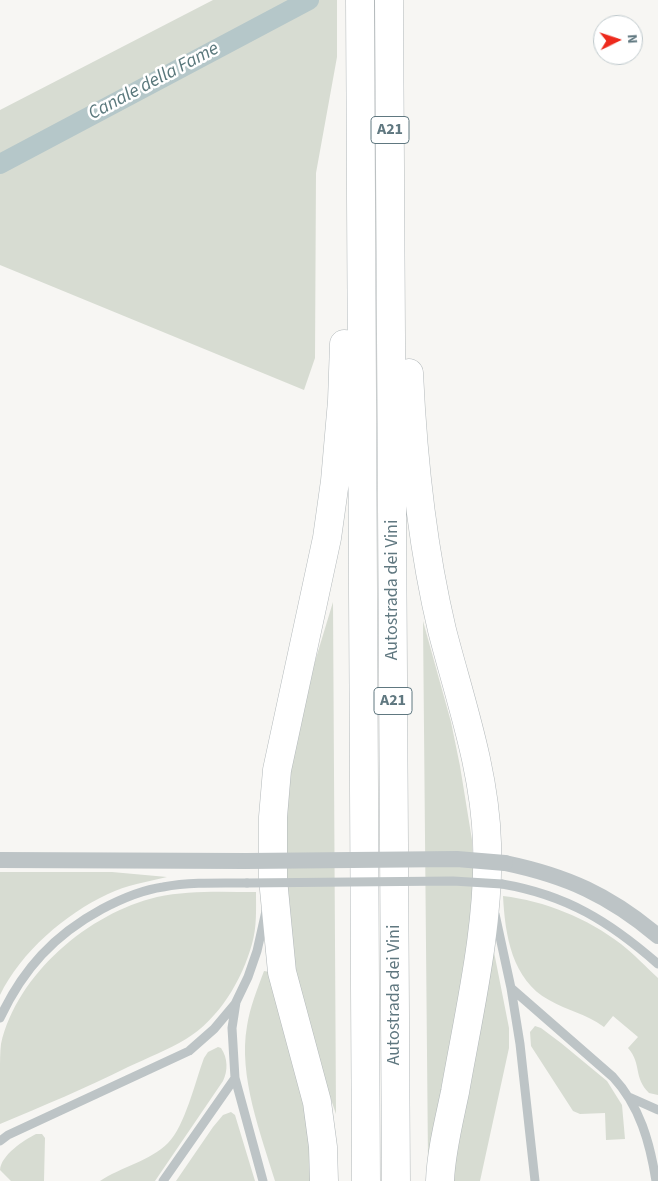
<!DOCTYPE html>
<html>
<head>
<meta charset="utf-8">
<style>
  body { margin:0 }
  #map { position:relative; width:658px; height:1181px; overflow:hidden; background:#f7f6f3; font-family:"Source Sans 3",sans-serif }
  canvas { display:block }
  .north { position:absolute; left:593px; top:15px; width:50px; height:50px; box-sizing:border-box; background:#fff; border:1px solid #bfc9cc; border-radius:50%; rotate:86deg; font-size:14px; font-weight:700; line-height:20px; text-align:center; color:#607880 }
  .north::after { content:''; display:block; margin:auto; width:18px; height:22px; background:#ed2a1d; clip-path:polygon(50% 0,100% 100%,50% 72%,0 100%) }
</style>
</head>
<body>
<div id="map">
<canvas width="658" height="1181"></canvas>
<div class="north">N</div>
</div>
<script>
const ctx = document.querySelector('canvas').getContext('2d');
ctx.lineJoin = 'round';
function fillPath(path, color) { ctx.fillStyle = color; ctx.fill(path, 'evenodd'); }
function trace(path, color, width, dash) { ctx.strokeStyle = color; ctx.lineWidth = width; ctx.lineCap = dash ? 'butt' : 'round'; ctx.setLineDash(dash || []); ctx.stroke(path); }
function write(font, color, halo, rows, align = 'center') {
  ctx.font = font + ' "Source Sans 3",sans-serif'; ctx.lineWidth = 5; ctx.setLineDash([]); ctx.textBaseline = 'middle'; ctx.strokeStyle = halo; ctx.fillStyle = color; for (const [text, x, y, turn = 0] of rows) {
    ctx.save(); ctx.translate(x, y); ctx.rotate((+turn || 0) * Math.PI / 180); ctx.textAlign = isNaN(turn) ? turn : align; if (halo) ctx.strokeText(text, 0, 0); ctx.fillText(text, 0, 0); ctx.restore();
  }
}
const green = new Path2D(`
  M 213,0 L 337,0 L 337,57 L 316,173 L 315,358 L 304,390 L 0,265 L 0,110 Z
  M 333,602 L 336,1114 L 314,1050 L 298,995 L 285,921 L 284,798 L 306,691 Z
  M 423,621 L 451,722 L 460,766 L 472,840 L 474,879 L 467,969 L 428,1161 Z
  M 0,872 L 112,872 L 167,877 C 147,882 126,885 108,894 C 65,914 21,952 0,995 Z
  M 256,892 C 256,909 257,927 252,944 C 242,980 219,1019 186,1039 C 168,1050 147,1058 128,1067 C 86,1088 43,1106 0,1124 C 0,1106 0,1088 0,1071 C 0,1062 0,1052 1,1044 C 17,974 89,913 157,897 C 189,890 224,892 256,892 Z
  M 503,896 C 545,901 587,918 621,944 C 634,954 646,967 658,978 L 658,1095 L 649,1093 C 633,1077 642,1064 628,1048 L 638,1037 L 613,1016 L 604,1027 C 585,1013 568,1011 549,1000 C 512,980 505,935 503,896 Z
  M 494,952 L 509,1028 L 509,1048 L 480,1181 L 451,1181 L 476,1036 Z
  M 264,971 L 276,973 L 299,1065 L 314,1181 L 275,1181 C 261,1134 238,1076 247,1026 C 250,1007 257,990 264,971 Z
  M 535,1026 L 541,1028 L 561,1043 L 607,1081 L 622,1105 L 625,1139 L 606,1140 L 605,1113 L 580,1114 L 573,1111 L 531,1046 L 530,1032 Z
  M 218,1047 L 221,1048 C 228,1058 228,1071 223,1081 L 155,1181 L 100,1181 C 121,1167 150,1161 168,1143 C 185,1126 195,1082 204,1058 L 208,1052 Z
  M 231,1112 L 235,1115 L 255,1181 L 176,1181 L 213,1127 L 223,1115 Z
  M 36,1134 L 42,1134 L 45,1138 L 44,1181 L 11,1181 L 0,1170 C 1,1155 24,1140 36,1134 Z`);
const canal = new Path2D(`
  M 0,164 L 309,0`);
const lane = new Path2D(`
  M 502,884 C 567,895 610,922 658,964
  M 495,914 L 511,988 L 520,1044 L 535,1181
  M 511,988 L 613,1077 C 640,1106 650,1143 656,1181
  M 0,1018 C 23,969 54,935 102,909 C 121,899 141,890 163,887 C 190,882 219,883 247,883
  M 629,1097 L 658,1110
  M 0,1141 L 8,1135 L 189,1051 L 214,1029 L 235,1004
  M 163,1181 L 235,1078
  M 263,1181 L 235,1078 L 232,1028 L 236,1002 L 248,977 L 257,951 L 266,911`);
const street = new Path2D(`
  M 0,860 L 246,861
  M 505,863 C 567,876 609,895 658,936`);
const highway = new Path2D(`
  M 360,0 L 366,1181
  M 389,0 L 396,1181
  M 409,373 C 413,459 422,546 442,630 C 460,700 485,770 487,843 C 490,924 469,1012 455,1092 C 449,1121 441,1152 440,1181
  M 324,1181 L 323,1147 L 317,1102 L 282,972 L 273,879 L 273,817 L 277,770 L 327,538 L 335,481 L 342,401 L 344,344`);
const laneBridge = new Path2D(`
  M 247,883 L 453,881 L 502,884`);
const streetBridge = new Path2D(`
  M 246,861 L 457,859 L 505,863`);
const shields = [
  [390,130,38],
  [393,701,38]
];
const shieldNames = [
  ["A21",390,130],
  ["A21",393,701]
];
const streetNames = [
  ["Autostrada dei Vini",393,590,-90],
  ["Autostrada dei Vini",395,995,-90]
];
const waterNames = [
  ["Canale della Fame",154,82,-28]
];
fillPath(green, '#d7dcd2');
trace(canal, '#b5c7c9', 20);
trace(highway, '#b2b8ba', 29);
trace(lane, '#bdc4c6', 9);
trace(street, '#bdc4c6', 16);
trace(highway, '#fff', 28);
trace(laneBridge, '#bdc4c6', 9);
trace(streetBridge, '#bdc4c6', 16);
for (const [x, y, w] of shields) { const box = new Path2D(); box.roundRect(x - w / 2, y - 13.5, w, 27, 4); ctx.fillStyle = '#fff'; ctx.fill(box); trace(box, '#607880', 1); }
write('bold 16px', '#607880', null, shieldNames);
write('18px', '#607880', '#fff', streetNames);
write('italic 19px', '#5a787c', '#fff', waterNames);
</script>
</body>
</html>
